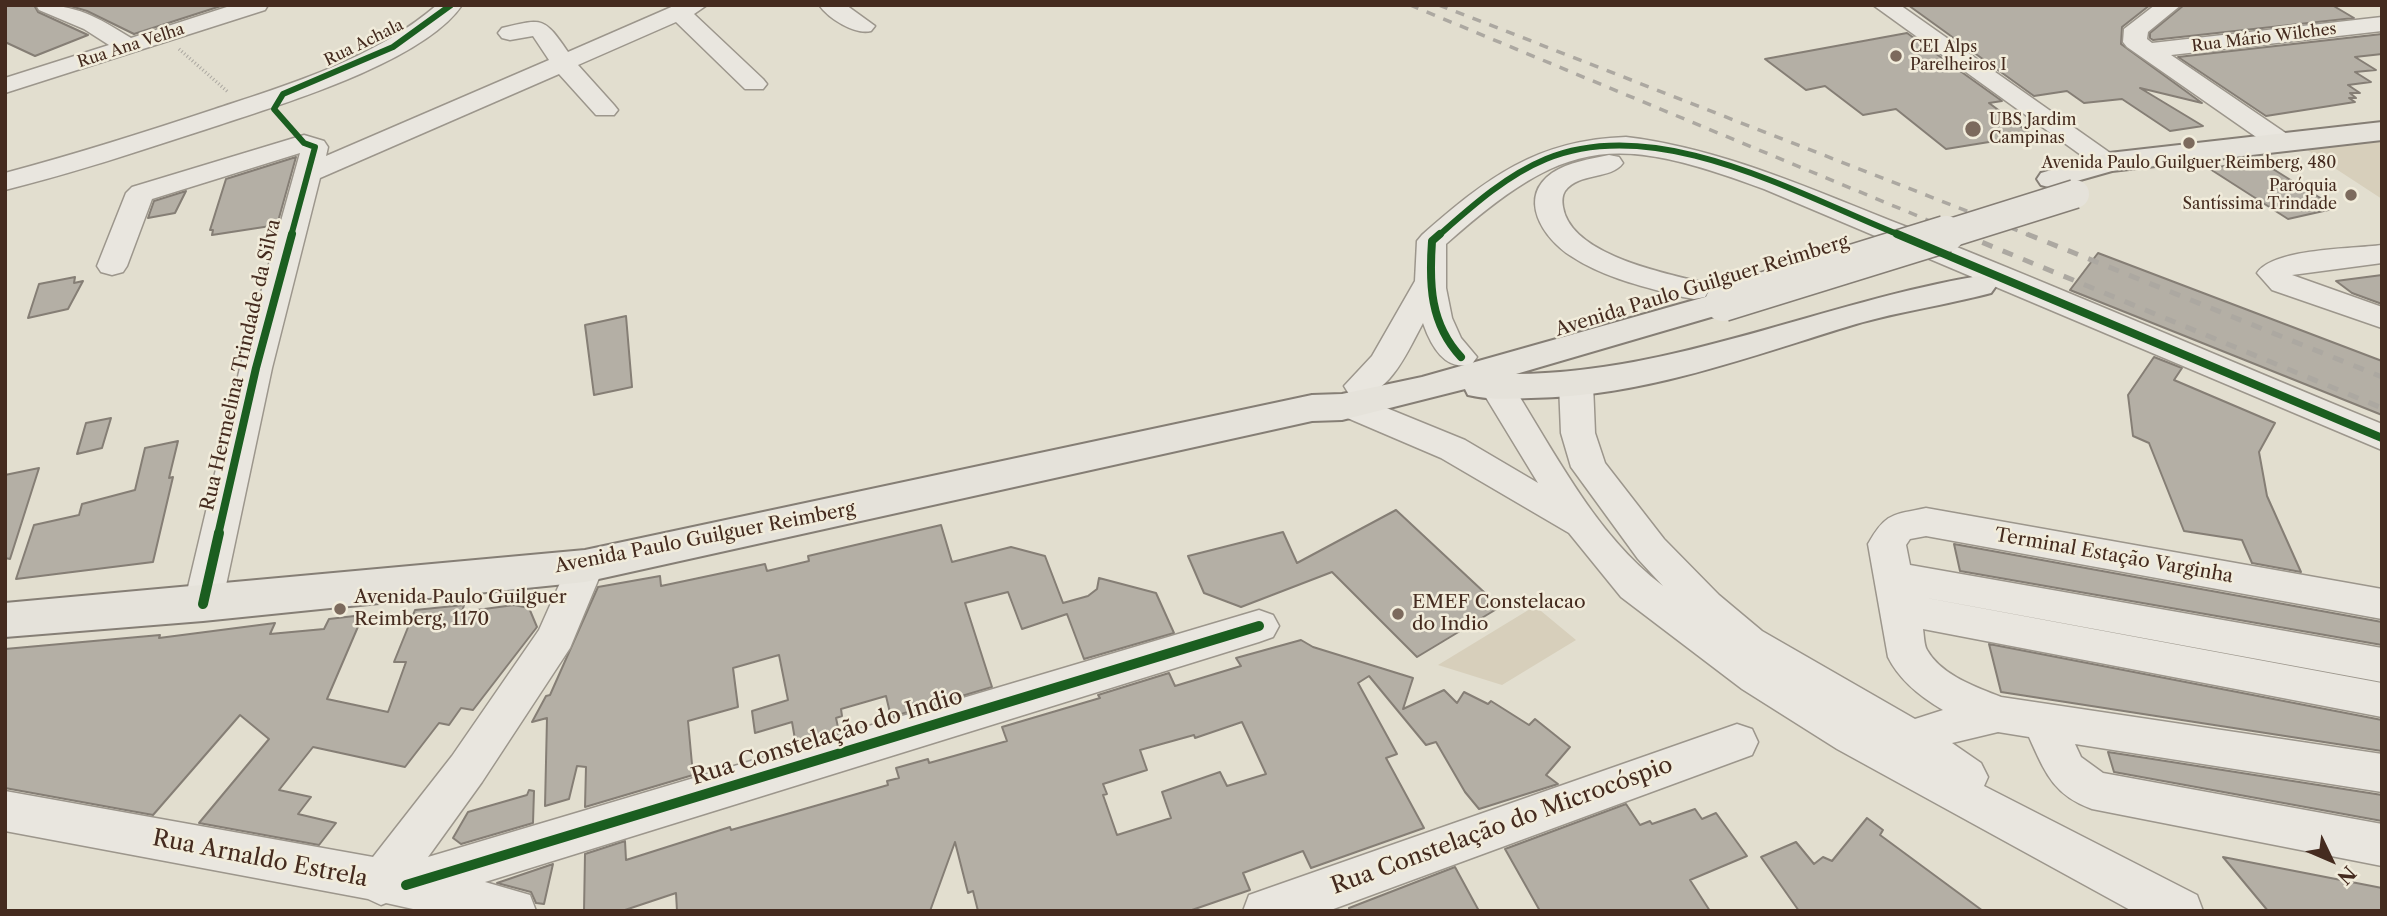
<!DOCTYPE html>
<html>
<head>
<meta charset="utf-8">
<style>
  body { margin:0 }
  #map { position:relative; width:2387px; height:916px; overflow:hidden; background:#e2decf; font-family:"Libre Caslon Text",serif }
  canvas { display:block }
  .frame { position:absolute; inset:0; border:7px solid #452b1f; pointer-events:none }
  .north { position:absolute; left:2296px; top:825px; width:70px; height:70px; -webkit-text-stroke:5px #f1ecdb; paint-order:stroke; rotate:134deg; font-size:19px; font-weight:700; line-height:28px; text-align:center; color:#452b1f }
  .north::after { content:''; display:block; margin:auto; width:24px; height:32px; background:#452b1f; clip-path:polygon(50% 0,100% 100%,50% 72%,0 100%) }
</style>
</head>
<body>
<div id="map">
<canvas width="2387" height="916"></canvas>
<div class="frame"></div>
<div class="north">N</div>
</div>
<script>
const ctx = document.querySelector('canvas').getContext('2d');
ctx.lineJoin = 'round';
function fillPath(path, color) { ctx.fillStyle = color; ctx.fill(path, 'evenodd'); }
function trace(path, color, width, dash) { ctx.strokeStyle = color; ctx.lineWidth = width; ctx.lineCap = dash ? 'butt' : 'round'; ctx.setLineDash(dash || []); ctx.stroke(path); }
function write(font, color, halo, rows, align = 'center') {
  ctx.font = font + ' "Libre Caslon Text",serif'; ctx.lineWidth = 5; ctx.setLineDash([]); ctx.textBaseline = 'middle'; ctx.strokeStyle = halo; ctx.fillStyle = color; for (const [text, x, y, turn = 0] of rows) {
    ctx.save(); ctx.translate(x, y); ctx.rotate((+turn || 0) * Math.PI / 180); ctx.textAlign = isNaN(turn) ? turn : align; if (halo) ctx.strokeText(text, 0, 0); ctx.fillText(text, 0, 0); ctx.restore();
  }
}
const green = new Path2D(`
  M 2382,141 L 2382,199 L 2307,150 Z
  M 1535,606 L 1576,640 L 1502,685 L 1438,665 Z`);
const building = new Path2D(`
  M 5,5 L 34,5 L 38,12 L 88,35 L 35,56 L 5,42 Z
  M 67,5 L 224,5 L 134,34 L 87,11 Z
  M 1908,5 L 2150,5 L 2122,27 L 2121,44 L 2202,103 L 2140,88 L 2203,126 L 2170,131 L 2122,99 L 2084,103 L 2067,91 L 2034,96 Z
  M 2184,5 L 2332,5 L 2354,18 L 2153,40 L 2150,38 L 2150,33 Z
  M 1907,33 L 2002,101 L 1989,103 L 2032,135 L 1946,149 L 1896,109 L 1863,115 L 1825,86 L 1806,90 L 1765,59 Z
  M 2382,34 L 2382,54 L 2355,57 L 2376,70 L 2355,72 L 2371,82 L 2348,85 L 2360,93 L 2350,93 L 2356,98 L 2349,98 L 2355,102 L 2266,116 L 2178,57 Z
  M 296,157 L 277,225 L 212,235 L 213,230 L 210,230 L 226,179 Z
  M 2257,159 L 2289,179 L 2337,208 L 2288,219 L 2210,169 Z
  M 186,191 L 175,213 L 148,218 L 154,201 Z
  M 2098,253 L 2382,361 L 2382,415 L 2070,290 Z
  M 2382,275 L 2382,304 L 2352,293 L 2336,281 Z
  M 75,277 L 74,283 L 83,281 L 68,309 L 28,318 L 39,284 Z
  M 626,316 L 632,387 L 594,395 L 585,325 Z
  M 2154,357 L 2182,368 L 2174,380 L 2275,423 L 2259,452 L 2267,496 L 2301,572 L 2252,563 L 2242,540 L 2184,531 L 2149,443 L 2133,436 L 2128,395 Z
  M 111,418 L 102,448 L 77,454 L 86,423 Z
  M 178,441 L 169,478 L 173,477 L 153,562 L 16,579 L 34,525 L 79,515 L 82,504 L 135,490 L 145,448 Z
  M 39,468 L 10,559 L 5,558 L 5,475 Z
  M 1396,510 L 1500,607 L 1417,657 L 1332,572 L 1241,607 L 1204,593 L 1188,556 L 1283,532 L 1297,563 Z
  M 941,525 L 952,562 L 1011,547 L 1045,556 L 1063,603 L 1088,596 L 1097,589 L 1099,578 L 1156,593 L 1174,633 L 1084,659 L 1067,614 L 1022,629 L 1008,592 L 965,603 L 992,687 L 891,717 L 886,696 L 841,709 L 842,716 L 836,718 L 839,732 L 796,745 L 792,722 L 755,733 L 752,711 L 788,700 L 779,655 L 733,668 L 738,707 L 688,721 L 693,775 L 585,807 L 586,767 L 577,766 L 569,799 L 545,806 L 547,718 L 532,722 L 546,696 L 550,695 L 598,587 L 660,576 L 661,586 L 765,564 L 767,571 L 809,561 L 808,556 Z
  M 1954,544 L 2382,622 L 2382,645 L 1960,571 Z
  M 464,605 L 462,612 L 514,605 L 529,608 L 537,627 L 473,710 L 461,708 L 449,725 L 439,723 L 405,767 L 313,747 L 279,790 L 311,797 L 298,814 L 336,823 L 319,845 L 199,823 L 269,739 L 240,715 L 153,815 L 5,788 L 5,649 L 160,635 L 159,638 L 275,623 L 270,634 L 324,629 L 329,619 L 363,615 L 327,699 L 388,712 L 406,662 L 394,662 L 415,610 Z
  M 1301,640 L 1313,647 L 1413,678 L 1403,709 L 1444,690 L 1457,703 L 1464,692 L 1488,704 L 1491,701 L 1529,725 L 1535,719 L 1570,747 L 1546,775 L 1558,784 L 1479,809 L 1465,792 L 1436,742 L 1426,745 L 1369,676 L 1358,683 L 1397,754 L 1386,758 L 1424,828 L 1311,868 L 1303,851 L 1243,873 L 1250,890 L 1189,911 L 978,911 L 973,891 L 968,893 L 955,842 L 930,911 L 677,911 L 676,893 L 622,911 L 584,911 L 585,854 L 625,841 L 626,860 L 730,827 L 731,830 L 888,785 L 887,781 L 899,778 L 896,768 L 928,759 L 929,763 L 1007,741 L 1002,727 L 1100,698 L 1098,695 L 1169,673 L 1175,686 L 1241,666 L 1236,658 ZM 1242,722 L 1266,774 L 1227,786 L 1220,772 L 1162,792 L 1171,818 L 1117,835 L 1103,795 L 1107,794 L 1103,784 L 1147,770 L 1140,750 L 1194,735 L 1195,738 Z
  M 1989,644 L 2382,720 L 2382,751 L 2001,692 Z
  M 2108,752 L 2382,795 L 2382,821 L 2114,772 Z
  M 529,790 L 534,791 L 533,823 L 461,844 L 453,838 L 468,812 L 527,795 Z
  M 1626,804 L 1640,825 L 1650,821 L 1652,824 L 1695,809 L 1702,819 L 1716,813 L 1747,856 L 1690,880 L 1710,911 L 1540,911 L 1505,849 Z
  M 1867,818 L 1883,830 L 1880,835 L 1983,911 L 1799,911 L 1761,857 L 1796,842 L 1814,864 L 1823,857 L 1832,861 Z
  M 2223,857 L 2382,888 L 2382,911 L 2268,911 Z
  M 553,864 L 544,904 L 536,903 L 531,892 L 497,883 Z
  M 1455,867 L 1479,911 L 1349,911 L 1349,908 Z`);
const path = new Path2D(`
  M 179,49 L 228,92`);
const minor = new Path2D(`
  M 36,5 C 78,5 95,16 131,38 L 233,5 L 268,5 L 265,10 L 5,93 L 5,78 L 109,45 L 84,29 L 39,10 Z
  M 437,5 L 462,5 C 423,63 276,106 210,128 C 142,150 74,173 5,190 L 5,173 C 76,154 146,132 215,109 C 293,83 374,59 437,5 Z
  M 676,5 L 707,5 L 694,14 L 763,79 L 767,84 L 763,89 L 745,89 L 676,22 L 578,65 L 614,105 L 618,110 L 614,115 L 596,115 L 559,74 L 320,178 L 272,368 L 222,604 L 217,615 L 203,619 L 189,615 L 184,604 L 240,368 L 300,153 L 152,199 L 127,266 L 123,272 L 112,275 L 101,272 L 97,266 L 126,193 L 132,187 L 304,135 L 324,141 L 328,147 L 326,156 L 549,60 L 533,36 L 510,40 L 502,38 L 498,33 L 502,28 C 543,18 544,17 568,52 Z
  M 819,5 L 846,5 L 875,26 L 871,31 C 855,35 829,19 819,5 Z
  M 1873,5 L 1900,5 L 2123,162 L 2119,168 L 2099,168 Z
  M 2155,5 L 2181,5 L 2148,32 L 2147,39 L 2152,43 L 2382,17 L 2382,31 L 2171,55 L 2290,136 L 2294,142 L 2290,148 L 2272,148 L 2127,47 L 2123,42 L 2124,29 Z
  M 1626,137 C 1725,149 1814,191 1907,227 C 2066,290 2224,359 2382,424 L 2382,450 L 1764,189 C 1615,134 1567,136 1446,244 L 1446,288 L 1452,318 L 1461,338 L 1477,357 L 1472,364 C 1445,372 1431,346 1423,323 C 1408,350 1387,404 1349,394 L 1344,386 L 1372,356 L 1415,281 L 1417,241 L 1422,235 C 1487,178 1536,140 1626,137 Z
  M 1609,155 L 1619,157 L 1623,163 C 1611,180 1579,172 1565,191 C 1562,196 1562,201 1563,207 C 1571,255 1664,273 1705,283 L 1709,290 L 1705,297 L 1694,299 L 1683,297 C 1645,287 1604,278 1571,256 C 1543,238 1517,198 1552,173 C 1569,162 1590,159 1609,155 Z
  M 2382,245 L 2382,263 L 2292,275 L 2382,307 L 2382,328 L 2272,290 L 2257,273 C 2274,248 2352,249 2382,245 Z
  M 1576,373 L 1588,376 L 1593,384 L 1595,433 L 1605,463 L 1664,539 L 1719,595 L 1762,631 L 1915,719 L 1943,710 C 1921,697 1900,681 1888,657 L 1868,544 C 1886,512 1893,515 1926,508 L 2382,589 L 2382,619 L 1926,536 L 1910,539 L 1906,545 L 1910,565 L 2382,648 L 2382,682 L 1916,596 L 2382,683 L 2382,717 L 1923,629 C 1924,635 1924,645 1927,650 C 1941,675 1976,687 2001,697 L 2382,754 L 2382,792 L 2075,744 L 2081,757 L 2103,773 L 2382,824 L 2382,866 L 2092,809 C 2053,795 2045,772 2029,737 L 1998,732 L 1952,743 L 1981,763 L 1988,777 L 1984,786 L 2197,895 L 2203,911 L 2132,911 L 1837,749 L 1742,689 L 1621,597 L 1569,533 L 1441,458 L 1338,414 L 1333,406 L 1338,398 L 1350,395 L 1362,398 L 1465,440 L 1538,483 L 1479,386 L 1484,378 L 1496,375 L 1508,378 C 1553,449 1595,535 1663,586 L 1638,559 L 1571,467 L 1561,433 L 1559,384 L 1564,376 Z
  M 585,552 L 598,556 L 604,566 L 570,648 L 482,782 L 428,857 L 1259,610 L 1273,615 L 1279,626 L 1273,637 L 1259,642 L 485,882 L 530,895 L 536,911 L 422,911 L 386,903 L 381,905 L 368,899 L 5,831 L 5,791 L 373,857 L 452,756 L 539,630 L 572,556 Z
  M 1737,724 L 1752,729 L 1758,742 L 1752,755 L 1328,911 L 1243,911 L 1249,895 L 1266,889 Z`);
const major = new Path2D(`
  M 2382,122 L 2382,140 L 2112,171 L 2052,188 L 2041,185 L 2037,179 L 2041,173 L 2109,153 Z
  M 1979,276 L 1991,279 L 1996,286 L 1991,293 C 1946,305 1901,311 1856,324 C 1750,356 1644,397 1531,398 C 1510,399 1489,400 1468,395 L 1465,389 L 1342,420 L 1312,421 L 585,582 L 203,621 L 5,637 L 5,603 L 585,550 L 1312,395 L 1342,394 L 1422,377 L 1723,292 L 1735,296 L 1740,303 L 1735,310 L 1516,374 C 1676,373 1823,302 1979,276 Z`);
const railFar1 = new Path2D(`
  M 1410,5 L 1966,236
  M 1439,5 L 2031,236`);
const rail = new Path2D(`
  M 1962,234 L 2382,408
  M 2027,234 L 2382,377`);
const majorBridgeFar1 = new Path2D(`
  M 1941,236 L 2075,194`);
const majorBridge = new Path2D(`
  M 1723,303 L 1946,234`);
const cyclewayFar2 = new Path2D(`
  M 291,236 L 315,147 L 304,143 L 274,109 L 283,94 L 393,47 L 451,5
  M 1438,236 C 1471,207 1505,176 1546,159 C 1658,113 1799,195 1902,236`);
const cyclewayFar1 = new Path2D(`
  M 1440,234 L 1432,241 C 1429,284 1430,324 1461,357
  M 1897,234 L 2382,438
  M 218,535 L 256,368 L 292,234`);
const cycleway = new Path2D(`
  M 203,604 L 219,533
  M 406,885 L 1259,626`);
const markers = [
  [1896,56,7,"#7c6a5d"],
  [1973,129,9,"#7c6a5d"],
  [2189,143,7,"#7c6a5d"],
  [2351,195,7,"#7c6a5d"],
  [340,609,7,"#7c6a5d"],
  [1398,614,7,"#7c6a5d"]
];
const farStreetnames = [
  ["Rua Mário Wilches",2264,38,-7],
  ["Rua Achala",364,43,-26],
  ["Rua Ana Velha",131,46,-18]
];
const farPoinames = [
  ["CEI Alps",1910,47],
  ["Parelheiros I",1910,65],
  ["UBS Jardim",1989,120],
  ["Campinas",1989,138],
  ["Avenida Paulo Guilguer Reimberg, 480",2189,163,"center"],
  ["Paróquia",2337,186,"right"],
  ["Santíssima Trindade",2337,204,"right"]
];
const streetNames = [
  ["Avenida Paulo Guilguer Reimberg",1702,286,-17],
  ["Rua Hermelina Trindade da Silva",241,365,-77],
  ["Avenida Paulo Guilguer Reimberg",705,538,-11],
  ["Terminal Estação Varginha",2114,556,10]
];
const poiNames = [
  ["Avenida Paulo Guilguer",354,598],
  ["Reimberg, 1170",354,620],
  ["EMEF Constelacao",1412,603],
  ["do Indio",1412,625]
];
const nearStreetnames = [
  ["Rua Constelação do Indio",827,737,-17],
  ["Rua Constelação do Microcóspio",1502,826,-20],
  ["Rua Arnaldo Estrela",260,859,11]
];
fillPath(green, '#d7cfbb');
fillPath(building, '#b4afa5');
trace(building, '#857e75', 2);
trace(minor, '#9c968c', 3);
trace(major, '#857e75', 4);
trace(path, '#aca8a1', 3.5, [1, 2.5]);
fillPath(minor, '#e9e6df');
fillPath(major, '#e5e2da');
trace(railFar1, '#aca8a1', 3.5, [9, 9]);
trace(rail, '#aca8a1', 5, [11, 11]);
trace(majorBridgeFar1, '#857e75', 31, []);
trace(majorBridge, '#857e75', 39, []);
trace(majorBridgeFar1, '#e5e2da', 28);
trace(majorBridge, '#e5e2da', 36);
trace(cyclewayFar2, '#1b5e20', 6);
trace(cyclewayFar1, '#1b5e20', 8);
trace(cycleway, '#1b5e20', 10);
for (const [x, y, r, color] of markers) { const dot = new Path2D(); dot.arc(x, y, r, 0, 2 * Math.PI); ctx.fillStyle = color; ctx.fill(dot); trace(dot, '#f1ecdb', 2.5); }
write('16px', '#452b1f', '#f1ecdb', farStreetnames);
write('16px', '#452b1f', '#f1ecdb', farPoinames, 'left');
write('19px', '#452b1f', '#f1ecdb', streetNames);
write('19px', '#452b1f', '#f1ecdb', poiNames, 'left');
write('23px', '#452b1f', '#f1ecdb', nearStreetnames);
</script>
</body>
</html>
